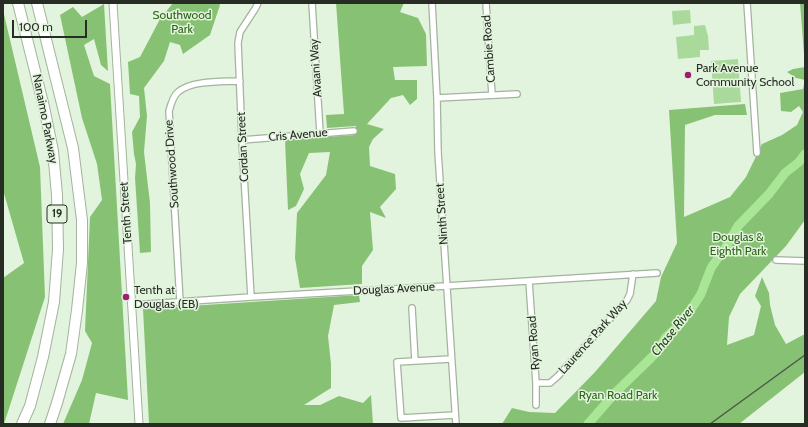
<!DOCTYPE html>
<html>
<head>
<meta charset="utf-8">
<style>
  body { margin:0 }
  #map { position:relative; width:808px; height:427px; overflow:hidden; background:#e3f4de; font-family:Cabin,sans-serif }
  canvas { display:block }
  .frame { position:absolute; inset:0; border:4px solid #272d25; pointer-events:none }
  .scale { position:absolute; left:12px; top:20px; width:75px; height:18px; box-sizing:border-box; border:2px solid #272d25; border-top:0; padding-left:5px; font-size:12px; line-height:14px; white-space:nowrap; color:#272d25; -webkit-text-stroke:3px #e3f4de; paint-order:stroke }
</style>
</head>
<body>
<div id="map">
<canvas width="808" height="427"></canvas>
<div class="frame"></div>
<div class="scale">100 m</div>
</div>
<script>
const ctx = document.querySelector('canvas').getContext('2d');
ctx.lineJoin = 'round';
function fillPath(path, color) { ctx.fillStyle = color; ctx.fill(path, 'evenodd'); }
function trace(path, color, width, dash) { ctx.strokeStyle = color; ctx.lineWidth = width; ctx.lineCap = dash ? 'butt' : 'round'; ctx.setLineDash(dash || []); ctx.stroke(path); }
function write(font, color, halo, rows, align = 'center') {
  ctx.font = font + ' Cabin,sans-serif'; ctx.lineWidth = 3; ctx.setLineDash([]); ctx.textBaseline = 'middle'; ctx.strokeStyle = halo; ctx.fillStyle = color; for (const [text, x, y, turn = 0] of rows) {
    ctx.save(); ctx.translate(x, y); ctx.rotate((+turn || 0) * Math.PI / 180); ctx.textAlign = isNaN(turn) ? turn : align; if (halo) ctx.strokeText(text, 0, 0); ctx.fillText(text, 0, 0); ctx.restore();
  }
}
const green = new Path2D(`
  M 690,10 L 691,23 L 673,25 L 672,11 Z
  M 705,25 L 708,36 L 709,50 L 700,50 L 700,57 L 678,59 L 676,37 L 694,35 L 694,26 Z
  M 738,59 L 741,102 L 714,104 L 711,61 Z`);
const forest = new Path2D(`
  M 173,3 L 219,3 L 220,5 L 210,35 L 183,54 L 180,45 L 170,42 L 164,61 L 144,88 L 147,116 L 144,152 L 150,203 L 151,252 L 140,253 L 135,178 L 136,164 L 134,154 L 132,132 L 140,117 L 139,96 L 130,94 L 128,62 L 140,57 L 160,19 Z
  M 336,3 L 404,3 L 400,12 L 418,18 L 426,34 L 427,66 L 393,67 L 395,80 L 417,80 L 417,99 L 410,105 L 403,95 L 391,98 L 367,124 L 384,129 L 373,139 L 369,147 L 370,166 L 395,174 L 396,189 L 380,207 L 386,218 L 370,212 L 373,250 L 362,266 L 362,284 L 300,288 L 295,258 L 297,213 L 326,175 L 330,152 L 309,153 L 300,174 L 304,189 L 296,206 L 288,210 L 285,140 L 355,135 L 356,126 L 327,128 L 326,115 L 344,114 Z
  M 800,3 L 805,3 L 805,220 L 786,246 L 740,294 L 729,317 L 727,345 L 754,335 L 761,306 L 755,296 L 762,277 L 769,293 L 770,305 L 775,325 L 786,344 L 805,334 L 805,372 L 739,424 L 502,424 L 512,408 L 529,412 L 555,413 L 595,372 L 656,301 L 661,277 L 677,243 L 669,110 L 745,104 L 747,115 L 715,115 L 685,125 L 684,217 L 730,197 L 746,177 L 762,144 L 782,135 L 797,125 L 803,112 L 799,106 L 791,112 L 781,111 L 780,93 L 803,89 L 805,80 L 796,78 L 787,72 L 793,69 L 805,67 Z
  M 104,4 L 108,71 L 101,65 L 94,39 L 84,45 L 94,76 L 110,84 L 128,400 L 96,393 L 89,424 L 63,424 L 82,380 L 92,343 L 85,331 L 90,217 L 102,200 L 97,164 L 82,118 L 60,15 L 73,7 L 82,17 Z
  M 3,10 L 40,167 L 45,297 L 4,424 L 3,278 L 24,263 L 3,190 Z
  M 359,295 L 360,302 L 334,305 L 328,336 L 331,364 L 331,388 L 304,405 L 320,405 L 339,396 L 363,403 L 371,395 L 373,424 L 149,424 L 143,309 Z`);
const river = new Path2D(`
  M 588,424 L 616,392 L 654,355 L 666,337 L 679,325 L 694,305 L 701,294 L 711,268 L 727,245 L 738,226 L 769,194 L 785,173 L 799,162 L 805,154`);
const minor = new Path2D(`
  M 312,3 L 320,133
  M 432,3 L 437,98 L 438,152 L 456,424
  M 486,3 L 492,95
  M 747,3 L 757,153
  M 437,98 L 517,94
  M 242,140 L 354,131
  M 776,260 L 805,261
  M 529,281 L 536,383 L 536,405
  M 251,297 L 242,140 L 238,43 L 240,32 L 255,9 L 258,3
  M 180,302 L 169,111 C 171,104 173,96 178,92 C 192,80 222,82 240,81
  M 132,305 L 251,297 L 446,286 L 657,273
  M 412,308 L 415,361
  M 451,359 L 397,362 L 401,418 L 455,415
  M 536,383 L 550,383 L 558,376 L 627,300 L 630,294 L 633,274`);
const tertiary = new Path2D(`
  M 113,3 L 139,424`);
const motorway = new Path2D(`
  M 18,3 L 44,107 L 53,151 L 57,195 L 58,249 L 54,302 L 43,357 L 30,406 L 22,424
  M 37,3 L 73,148 L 82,220 L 82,263 L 77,310 L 71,354 L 57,403 L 50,424`);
const rail = new Path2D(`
  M 710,424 L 805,355`);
const markers = [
  [688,75,4,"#9f1d6e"],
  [126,297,4,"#9f1d6e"]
];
const shields = [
  [57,214,20]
];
const shieldNames = [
  ["19",57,214]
];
const parkNames = [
  ["Southwood",182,15],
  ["Park",182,29],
  ["Douglas &",738,237],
  ["Eighth Park",738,251],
  ["Ryan Road Park",618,395]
];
const streetNames = [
  ["Cambie Road",489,49,-94],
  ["Avaani Way",316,68,-94],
  ["Nanaimo Parkway",45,119,79],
  ["Cris Avenue",298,135,-5],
  ["Cordan Street",243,147,-93],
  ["Southwood Drive",172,164,-94],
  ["Tenth Street",126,213,-94],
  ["Ninth Street",442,214,-94],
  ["Douglas Avenue",394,289,-3],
  ["Laurence Park Way",593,337,-48],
  ["Ryan Road",534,343,-94]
];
const poiNames = [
  ["Park Avenue",696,68],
  ["Community School",696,82],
  ["Tenth at",134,290],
  ["Douglas (EB)",134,304]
];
const waterNames = [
  ["Chase River",673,331,-51]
];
fillPath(green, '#aad99c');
fillPath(forest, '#87c274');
trace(river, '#a9e796', 9);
trace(minor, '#a3b39e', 8);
trace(tertiary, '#a3b39e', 9);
trace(motorway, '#a3b39e', 12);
trace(minor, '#fff', 5.5);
trace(tertiary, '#fff', 7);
trace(motorway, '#fff', 10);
trace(rail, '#4e564c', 1.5);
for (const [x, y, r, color] of markers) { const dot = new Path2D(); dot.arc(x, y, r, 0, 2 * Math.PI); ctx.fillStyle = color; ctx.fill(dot); trace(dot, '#e3f4de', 1.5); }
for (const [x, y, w] of shields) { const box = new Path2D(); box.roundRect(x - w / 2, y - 9, w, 18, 3); ctx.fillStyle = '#e3f4de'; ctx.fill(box); trace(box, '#272d25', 1); }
write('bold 11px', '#272d25', null, shieldNames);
write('12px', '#2e6518', '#e3f4de', parkNames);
write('12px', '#272d25', '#e3f4de', streetNames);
write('12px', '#272d25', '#e3f4de', poiNames, 'left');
write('italic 13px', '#244b16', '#e3f4de', waterNames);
</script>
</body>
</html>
